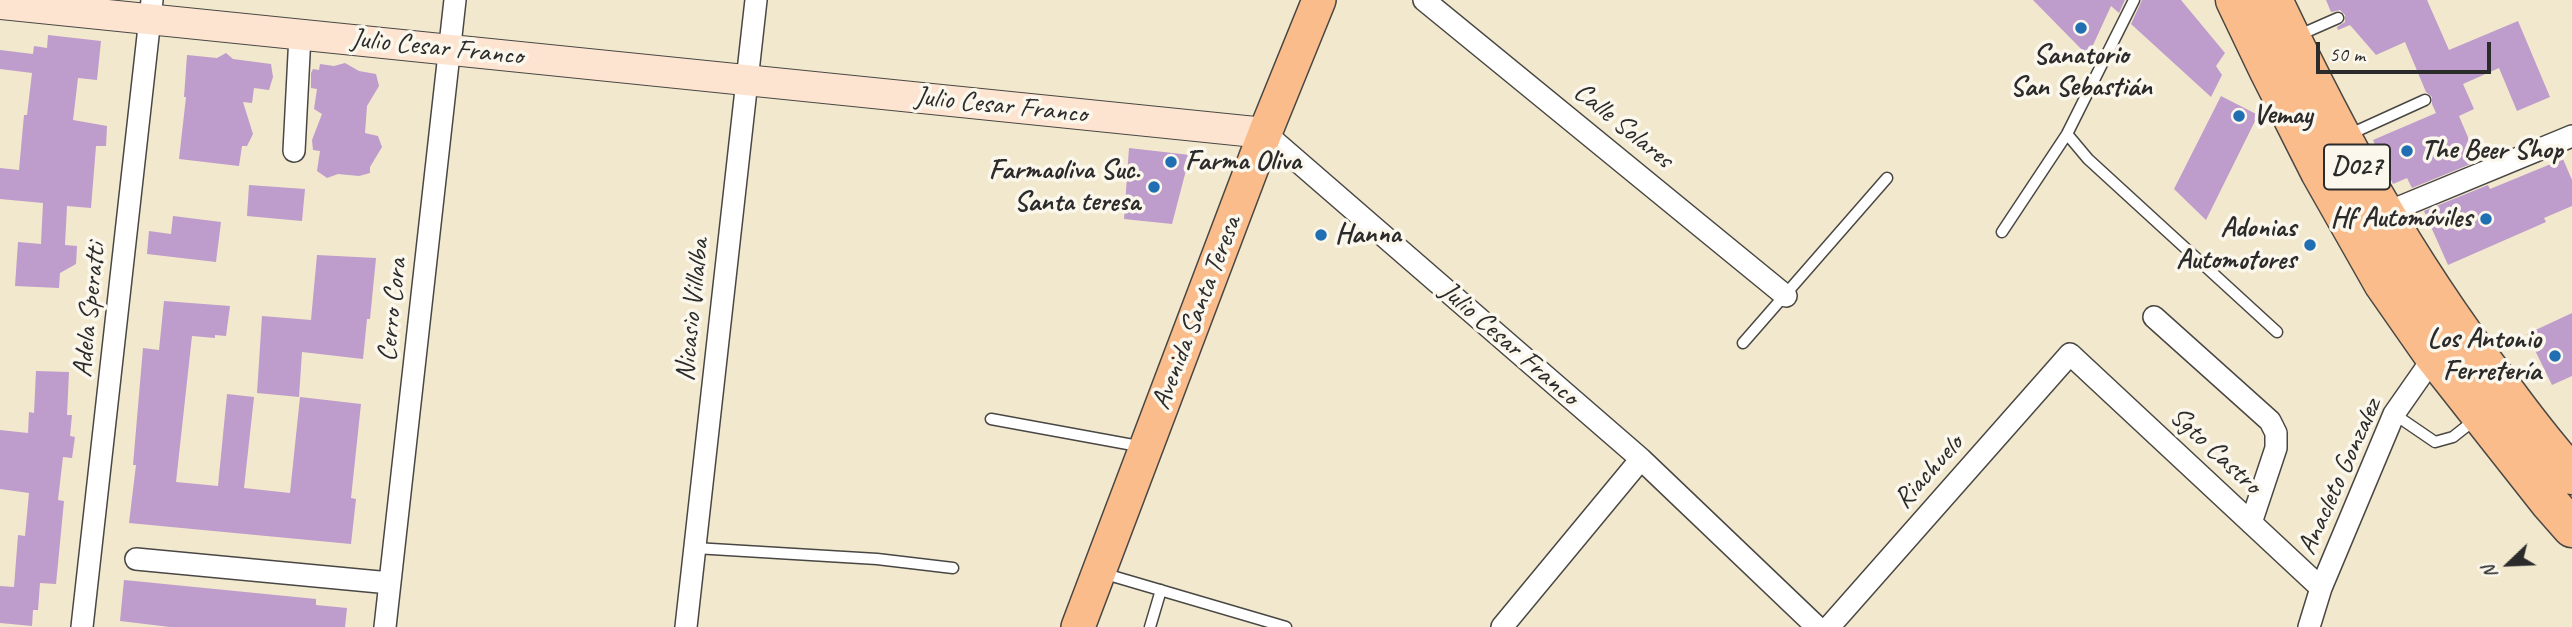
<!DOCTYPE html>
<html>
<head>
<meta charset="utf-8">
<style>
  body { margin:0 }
  #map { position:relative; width:2572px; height:627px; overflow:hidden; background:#f2e8ce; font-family:Caveat,sans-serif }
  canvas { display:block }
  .north { position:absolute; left:2474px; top:529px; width:70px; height:70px; -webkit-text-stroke:5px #fbf7ec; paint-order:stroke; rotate:247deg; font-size:19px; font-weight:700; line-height:28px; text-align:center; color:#2b2b2b }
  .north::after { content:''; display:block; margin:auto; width:24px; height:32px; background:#2b2b2b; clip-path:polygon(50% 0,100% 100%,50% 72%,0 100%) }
  .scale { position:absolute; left:2316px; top:42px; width:175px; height:32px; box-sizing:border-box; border:4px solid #2b2b2b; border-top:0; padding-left:9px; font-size:21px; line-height:24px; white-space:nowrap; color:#2b2b2b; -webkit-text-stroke:5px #fbf7ec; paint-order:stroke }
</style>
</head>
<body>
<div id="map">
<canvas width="2572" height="627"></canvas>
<div class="north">N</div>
<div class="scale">50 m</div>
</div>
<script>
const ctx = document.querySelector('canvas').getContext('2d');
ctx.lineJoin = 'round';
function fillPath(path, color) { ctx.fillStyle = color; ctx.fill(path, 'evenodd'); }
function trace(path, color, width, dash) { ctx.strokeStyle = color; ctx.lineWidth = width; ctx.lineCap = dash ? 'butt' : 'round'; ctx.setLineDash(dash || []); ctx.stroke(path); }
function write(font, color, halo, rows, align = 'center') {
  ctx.font = font + ' Caveat,sans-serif'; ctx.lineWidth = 7; ctx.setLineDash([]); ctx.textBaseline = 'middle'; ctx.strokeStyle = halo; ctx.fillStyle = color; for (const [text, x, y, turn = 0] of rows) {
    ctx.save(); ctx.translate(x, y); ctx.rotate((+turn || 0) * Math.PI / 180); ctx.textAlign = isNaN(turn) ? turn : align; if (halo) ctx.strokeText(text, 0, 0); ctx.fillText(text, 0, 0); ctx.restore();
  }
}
const building = new Path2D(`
  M 2033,0 L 2125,0 L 2119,13 L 2111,6 L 2088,56 Z
  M 2142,0 L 2181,0 L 2225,53 L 2216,66 L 2222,75 L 2211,97 L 2131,24 Z
  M 2326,0 L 2427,0 L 2449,50 L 2518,21 L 2550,97 L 2517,111 L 2499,68 L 2463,84 L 2474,109 L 2459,116 L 2478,161 L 2412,188 L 2407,178 L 2393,184 L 2373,140 L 2436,113 L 2432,104 L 2432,97 L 2426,92 L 2405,42 L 2376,55 L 2350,25 L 2338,30 L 2337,27 L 2345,22 L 2345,15 L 2340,10 L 2331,12 Z
  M 48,35 L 101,41 L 97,80 L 78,78 L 73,120 L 107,126 L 106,146 L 96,146 L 91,208 L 67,206 L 65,245 L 77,246 L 76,264 L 60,273 L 59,288 L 15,286 L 18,242 L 41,244 L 43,203 L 0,199 L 0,168 L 19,170 L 24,115 L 27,115 L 32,73 L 0,69 L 0,50 L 33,54 L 34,46 L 47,48 Z
  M 226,53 L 233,59 L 271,64 L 273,77 L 269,90 L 254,88 L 252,103 L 243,102 L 253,134 L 247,146 L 242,146 L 239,166 L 179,159 L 186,97 L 184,97 L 187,55 L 217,58 Z
  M 345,63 L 359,71 L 376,74 L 379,86 L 367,106 L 365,133 L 378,136 L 382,147 L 370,167 L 370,173 L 359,176 L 338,174 L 327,178 L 317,171 L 320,151 L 313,150 L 312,140 L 322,114 L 314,109 L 317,89 L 311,88 L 311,73 L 313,69 L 319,70 L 320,64 L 334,66 Z
  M 2221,96 L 2258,115 L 2206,220 L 2174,189 Z
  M 1129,148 L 1190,155 L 1172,224 L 1124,219 Z
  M 2563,159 L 2572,180 L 2572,206 L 2544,218 L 2546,222 L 2448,265 L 2424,211 L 2488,185 L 2490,189 Z
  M 249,185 L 305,189 L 302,221 L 247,216 Z
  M 173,216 L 221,222 L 216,262 L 147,254 L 149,231 L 171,234 Z
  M 317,255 L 376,258 L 370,319 L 367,319 L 363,359 L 302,352 L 299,397 L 257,393 L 262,316 L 311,320 Z
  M 164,301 L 230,306 L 226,336 L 215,335 L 215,338 L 192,336 L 176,482 L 218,486 L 227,394 L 254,397 L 244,488 L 290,493 L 300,397 L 361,404 L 351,498 L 356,499 L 351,544 L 129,523 L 136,465 L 133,465 L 143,348 L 159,350 Z
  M 2572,313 L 2572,376 L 2552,385 L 2527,334 Z
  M 36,371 L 69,372 L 67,415 L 72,415 L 70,436 L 75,437 L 72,458 L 63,457 L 58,500 L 64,501 L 56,584 L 40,583 L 38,610 L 33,610 L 32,626 L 0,623 L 0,586 L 14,587 L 18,535 L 25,536 L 29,493 L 0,489 L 0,430 L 28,433 L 29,412 L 34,413 Z
  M 124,580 L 316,599 L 316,605 L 347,608 L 345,627 L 170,627 L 120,621 Z`);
const lane = new Path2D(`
  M 2297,36 L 2338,18
  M 2067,134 L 2088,159 L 2277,332
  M 2349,138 L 2359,130 L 2425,100
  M 2002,232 L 2067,134 L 2134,0
  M 1743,343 L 1887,178
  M 2394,414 L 2435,442 L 2453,437 L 2477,418
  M 991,419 L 1144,447
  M 695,548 L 877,559 L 953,568
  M 1102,573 L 1286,627
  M 1150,627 L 1161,590`);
const street = new Path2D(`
  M 1424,0 L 1786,296
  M 1265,133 L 1641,459 L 1817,627
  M 294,151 L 300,35
  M 2383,214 L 2572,136
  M 2154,317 L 2270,421 L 2276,433 L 2276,448 L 2251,523
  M 136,559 L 390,583
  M 82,627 L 152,0
  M 385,627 L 455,0
  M 686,627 L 756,0
  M 1502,627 L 1641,459
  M 1829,627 L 2070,354 L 2321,588
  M 2309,627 L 2321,588 L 2394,414 L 2438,351`);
const secondary = new Path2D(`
  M 0,4 L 1265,133`);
const primary = new Path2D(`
  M 1078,627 L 1265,133 L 1319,0`);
const highway = new Path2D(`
  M 2235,0 L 2268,69 L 2320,172 L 2383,283 L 2434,356 L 2550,503 L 2572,528
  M 2273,0 C 2338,137 2404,258 2496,379 C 2520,412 2545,445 2572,475`);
const markers = [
  [2081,28,7,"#1f6fb2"],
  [2239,116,7,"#1f6fb2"],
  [2407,151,7,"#1f6fb2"],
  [1171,162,7,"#1f6fb2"],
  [1154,187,7,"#1f6fb2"],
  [2486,219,7,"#1f6fb2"],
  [1321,235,7,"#1f6fb2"],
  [2310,245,7,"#1f6fb2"],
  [2555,356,7,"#1f6fb2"]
];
const shields = [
  [2357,167,66]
];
const shieldNames = [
  ["D027",2357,167]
];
const streetNames = [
  ["Julio Cesar Franco",437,48,6],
  ["Julio Cesar Franco",1001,106,6],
  ["Calle Solares",1623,126,39],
  ["Adela Speratti",90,310,-84],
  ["Cerro Cora",393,310,-84],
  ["Nicasio Villalba",693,310,-84],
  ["Avenida Santa Teresa",1197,313,-69],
  ["Julio Cesar Franco",1509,344,41],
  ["Sgto Castro",2215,451,43],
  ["Riachuelo",1929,472,-48],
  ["Anacleto Gonzalez",2340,477,-66]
];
const poiNames = [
  ["Sanatorio",2081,56,"center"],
  ["San Sebastián",2081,88,"center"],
  ["Vemay",2253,116],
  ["The Beer Shop",2421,151],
  ["Farma Oliva",1185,162],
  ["Farmaoliva Suc.",1140,171,"right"],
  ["Santa teresa",1140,203,"right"],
  ["Hf Automóviles",2472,219,"right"],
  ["Adonias",2296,229,"right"],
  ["Automotores",2296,261,"right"],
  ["Hanna",1335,235],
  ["Los Antonio",2541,340,"right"],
  ["Ferretería",2541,372,"right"]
];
fillPath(building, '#be9ccb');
trace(lane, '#494743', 13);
trace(street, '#494743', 24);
trace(secondary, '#494743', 32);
trace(primary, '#494743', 36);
trace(highway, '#494743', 41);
trace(lane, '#fff', 10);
trace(street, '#fff', 21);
trace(secondary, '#fde4d1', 30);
trace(primary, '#fabc8b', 33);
trace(highway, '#fabc8b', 38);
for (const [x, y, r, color] of markers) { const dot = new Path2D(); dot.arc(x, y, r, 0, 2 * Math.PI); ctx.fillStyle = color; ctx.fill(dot); trace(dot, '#fbf7ec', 2.5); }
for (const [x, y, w] of shields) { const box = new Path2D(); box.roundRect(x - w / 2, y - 22.5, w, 45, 5); ctx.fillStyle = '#fbf7ec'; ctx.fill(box); trace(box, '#2b2b2b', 2); }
write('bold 26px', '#2b2b2b', null, shieldNames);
write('28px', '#2b2b2b', '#fbf7ec', streetNames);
write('bold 28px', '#2b2b2b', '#fbf7ec', poiNames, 'left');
</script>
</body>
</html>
